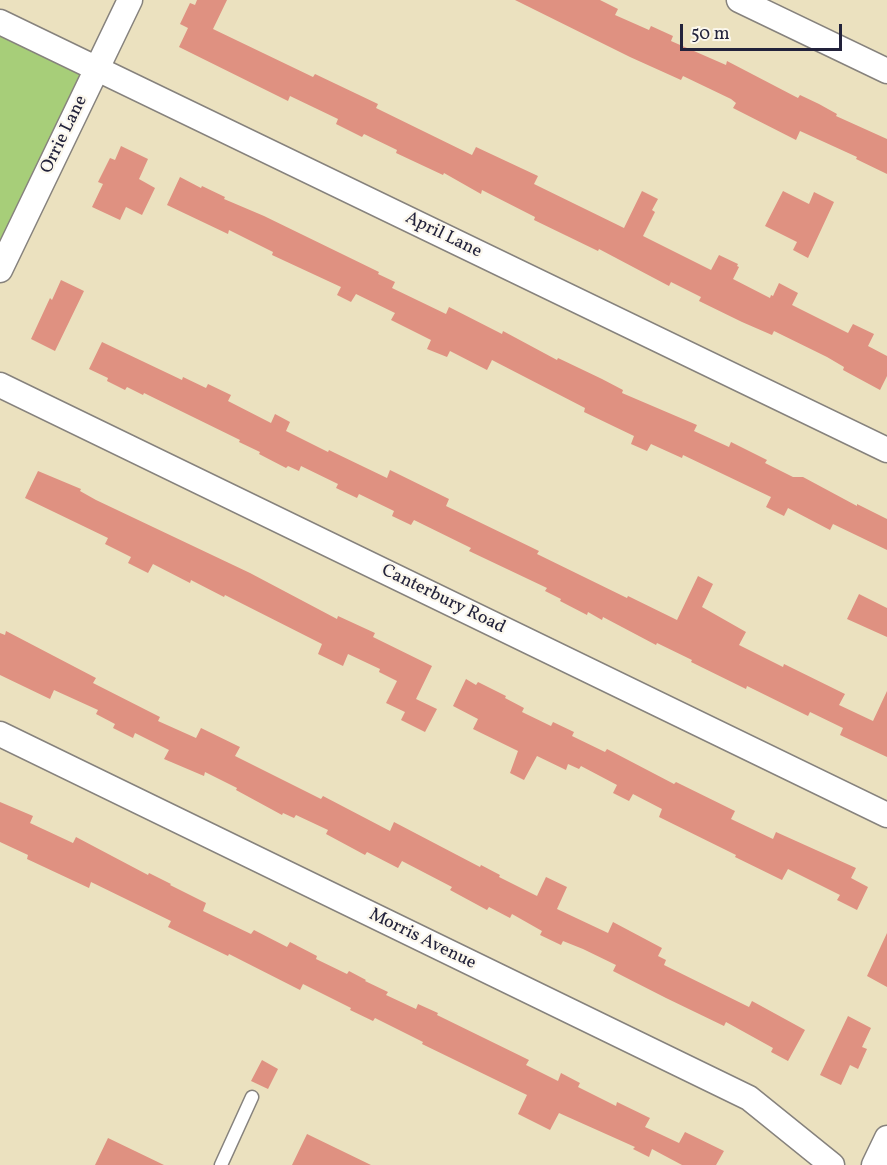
<!DOCTYPE html>
<html>
<head>
<meta charset="utf-8">
<style>
  body { margin:0 }
  #map { position:relative; width:887px; height:1165px; overflow:hidden; background:#ebe1bf; font-family:Vollkorn,serif }
  canvas { display:block }
  .scale { position:absolute; left:680px; top:24px; width:162px; height:27px; box-sizing:border-box; border:3px solid #22223b; border-top:0; padding-left:8px; font-size:18px; line-height:21px; white-space:nowrap; color:#22223b; -webkit-text-stroke:4px #fbf7ec; paint-order:stroke }
</style>
</head>
<body>
<div id="map">
<canvas width="887" height="1165"></canvas>
<div class="scale">50 m</div>
</div>
<script>
const ctx = document.querySelector('canvas').getContext('2d');
ctx.lineJoin = 'round';
function fillPath(path, color) { ctx.fillStyle = color; ctx.fill(path, 'evenodd'); }
function trace(path, color, width, dash) { ctx.strokeStyle = color; ctx.lineWidth = width; ctx.lineCap = dash ? 'butt' : 'round'; ctx.setLineDash(dash || []); ctx.stroke(path); }
function write(font, color, halo, rows, align = 'center') {
  ctx.font = font + ' Vollkorn,serif'; ctx.lineWidth = 4.5; ctx.setLineDash([]); ctx.textBaseline = 'middle'; ctx.strokeStyle = halo; ctx.fillStyle = color; for (const [text, x, y, turn = 0] of rows) {
    ctx.save(); ctx.translate(x, y); ctx.rotate((+turn || 0) * Math.PI / 180); ctx.textAlign = isNaN(turn) ? turn : align; if (halo) ctx.strokeText(text, 0, 0); ctx.fillText(text, 0, 0); ctx.restore();
  }
}
const green = new Path2D(`
  M 0,22 L 97,68 L 0,270 Z`);
const building = new Path2D(`
  M 197,0 L 227,0 L 213,29 L 313,77 L 315,74 L 378,104 L 376,108 L 472,155 L 476,147 L 538,176 L 534,184 L 624,228 L 642,191 L 658,199 L 652,210 L 655,212 L 643,236 L 711,270 L 719,255 L 738,264 L 737,266 L 739,267 L 733,279 L 770,298 L 771,295 L 773,296 L 779,283 L 798,293 L 792,305 L 848,333 L 853,324 L 874,334 L 868,346 L 887,356 L 887,376 L 880,390 L 843,370 L 844,367 L 827,357 L 774,331 L 772,335 L 742,322 L 699,301 L 701,297 L 671,282 L 669,286 L 599,249 L 598,251 L 534,220 L 535,217 L 482,190 L 481,194 L 444,173 L 443,175 L 396,153 L 397,150 L 364,134 L 362,137 L 336,124 L 338,119 L 290,96 L 288,101 L 179,47 L 188,28 L 180,24 L 190,3 L 195,5 Z
  M 515,0 L 600,0 L 618,9 L 615,15 L 649,30 L 651,26 L 673,36 L 671,41 L 726,65 L 727,61 L 798,98 L 800,95 L 819,104 L 837,114 L 836,116 L 887,139 L 887,174 L 856,159 L 857,157 L 800,131 L 796,140 L 733,108 L 736,103 L 731,99 L 683,76 L 681,80 L 630,57 Z
  M 121,146 L 148,159 L 139,179 L 155,188 L 142,215 L 126,207 L 120,220 L 92,207 L 103,184 L 98,182 L 110,158 L 115,160 Z
  M 180,177 L 201,188 L 202,186 L 225,197 L 224,199 L 264,216 L 379,272 L 378,274 L 395,282 L 392,288 L 446,314 L 449,307 L 502,334 L 503,331 L 557,360 L 558,358 L 602,379 L 623,390 L 622,393 L 697,425 L 694,431 L 729,447 L 731,442 L 767,460 L 765,463 L 793,477 L 803,477 L 857,506 L 857,504 L 887,519 L 887,550 L 833,524 L 830,530 L 788,508 L 784,516 L 766,507 L 771,497 L 683,455 L 682,458 L 651,444 L 647,451 L 631,444 L 634,436 L 584,412 L 585,408 L 492,360 L 487,370 L 450,351 L 447,357 L 427,349 L 431,340 L 391,320 L 395,313 L 356,294 L 351,302 L 337,295 L 341,287 L 272,255 L 273,252 L 229,230 L 228,234 L 167,205 Z
  M 783,191 L 809,204 L 814,192 L 834,202 L 808,258 L 793,250 L 797,242 L 765,226 Z
  M 61,280 L 84,291 L 55,351 L 31,339 L 50,298 L 52,300 Z
  M 102,342 L 182,380 L 183,377 L 206,388 L 208,384 L 231,395 L 228,401 L 271,423 L 275,414 L 290,422 L 286,431 L 328,452 L 329,450 L 335,453 L 387,478 L 390,470 L 449,499 L 446,506 L 539,551 L 537,554 L 627,598 L 628,596 L 677,620 L 698,576 L 713,584 L 702,607 L 746,632 L 739,645 L 783,667 L 784,664 L 845,694 L 839,705 L 873,721 L 887,691 L 887,757 L 840,735 L 843,728 L 810,712 L 808,716 L 747,686 L 746,689 L 691,662 L 692,660 L 657,643 L 656,645 L 603,617 L 602,620 L 588,612 L 587,615 L 560,601 L 561,599 L 545,591 L 547,588 L 469,551 L 471,548 L 414,520 L 411,525 L 392,516 L 394,511 L 359,494 L 357,498 L 336,488 L 338,484 L 301,466 L 299,471 L 288,466 L 286,468 L 259,454 L 260,452 L 239,442 L 240,440 L 144,393 L 143,395 L 127,387 L 125,390 L 107,381 L 108,378 L 89,369 Z
  M 38,471 L 81,489 L 80,491 L 96,500 L 250,573 L 337,619 L 338,616 L 375,633 L 373,637 L 432,666 L 416,699 L 437,709 L 425,732 L 401,720 L 405,712 L 386,703 L 397,681 L 379,672 L 380,669 L 348,654 L 343,666 L 318,654 L 322,644 L 225,595 L 224,597 L 191,580 L 190,583 L 153,564 L 148,573 L 128,563 L 131,557 L 105,544 L 108,538 L 25,498 Z
  M 859,594 L 887,608 L 887,637 L 847,619 Z
  M 6,631 L 96,678 L 93,683 L 160,717 L 158,721 L 196,738 L 201,728 L 240,747 L 235,756 L 321,799 L 323,796 L 390,831 L 394,822 L 480,867 L 481,865 L 500,875 L 499,877 L 537,896 L 546,877 L 567,887 L 557,909 L 608,933 L 613,922 L 662,948 L 658,956 L 666,960 L 664,965 L 749,1007 L 752,1001 L 805,1030 L 788,1061 L 771,1052 L 773,1048 L 726,1022 L 724,1026 L 666,998 L 613,971 L 616,965 L 583,949 L 563,941 L 561,945 L 540,935 L 542,931 L 512,914 L 510,918 L 489,907 L 487,910 L 450,890 L 452,887 L 402,861 L 398,868 L 367,852 L 365,855 L 326,834 L 328,830 L 296,815 L 294,818 L 283,813 L 282,815 L 236,790 L 237,788 L 205,772 L 204,776 L 164,759 L 169,750 L 135,733 L 133,738 L 113,728 L 115,724 L 96,714 L 98,710 L 54,690 L 50,699 L 0,675 L 0,633 L 5,635 Z
  M 466,679 L 476,685 L 478,682 L 506,696 L 505,698 L 524,708 L 522,712 L 551,726 L 553,722 L 574,732 L 572,736 L 605,752 L 607,749 L 674,784 L 676,782 L 735,811 L 731,819 L 773,839 L 776,832 L 856,868 L 851,878 L 868,887 L 857,910 L 837,900 L 840,895 L 788,869 L 782,880 L 735,857 L 736,855 L 659,817 L 662,809 L 633,794 L 629,801 L 613,793 L 617,785 L 581,766 L 579,769 L 568,764 L 566,770 L 537,756 L 524,780 L 510,773 L 518,751 L 473,729 L 478,719 L 453,706 Z
  M 0,802 L 33,816 L 30,823 L 73,843 L 76,837 L 148,875 L 149,873 L 171,884 L 170,885 L 206,903 L 203,911 L 251,934 L 254,930 L 287,947 L 290,942 L 317,956 L 316,959 L 347,974 L 349,971 L 366,980 L 365,981 L 388,992 L 386,995 L 416,1009 L 418,1004 L 438,1013 L 437,1015 L 529,1060 L 526,1065 L 558,1081 L 561,1073 L 580,1083 L 578,1087 L 616,1106 L 617,1102 L 650,1118 L 645,1127 L 679,1143 L 685,1132 L 724,1151 L 716,1165 L 682,1165 L 652,1149 L 649,1157 L 633,1149 L 635,1147 L 559,1113 L 550,1130 L 518,1114 L 527,1095 L 422,1044 L 423,1042 L 375,1018 L 373,1021 L 350,1010 L 351,1008 L 303,984 L 300,990 L 229,954 L 228,956 L 168,927 L 171,921 L 91,882 L 89,888 L 27,859 L 28,855 L 0,842 Z
  M 887,933 L 887,987 L 867,976 Z
  M 848,1016 L 871,1028 L 862,1047 L 867,1049 L 858,1069 L 850,1065 L 841,1085 L 820,1075 Z
  M 262,1060 L 278,1069 L 268,1089 L 251,1081 Z
  M 307,1134 L 371,1165 L 292,1165 Z
  M 108,1138 L 164,1165 L 95,1165 Z`);
const service = new Path2D(`
  M 221,1165 L 252,1097`);
const minor = new Path2D(`
  M 739,0 L 887,71
  M 0,22 L 887,450
  M 0,270 L 130,0
  M 0,385 L 887,815
  M 0,734 L 749,1098 L 832,1165
  M 874,1165 L 887,1138`);
const streetNames = [
  ["Orrie Lane",65,135,-64],
  ["April Lane",443,236,26],
  ["Canterbury Road",443,600,26],
  ["Morris Avenue",422,940,26]
];
fillPath(green, '#a7ce79');
fillPath(building, '#df9181');
trace(service, '#86827d', 15);
trace(minor, '#86827d', 27);
trace(service, '#fff', 12);
trace(minor, '#fff', 24);
write('18px', '#22223b', '#fbf7ec', streetNames);
</script>
</body>
</html>
